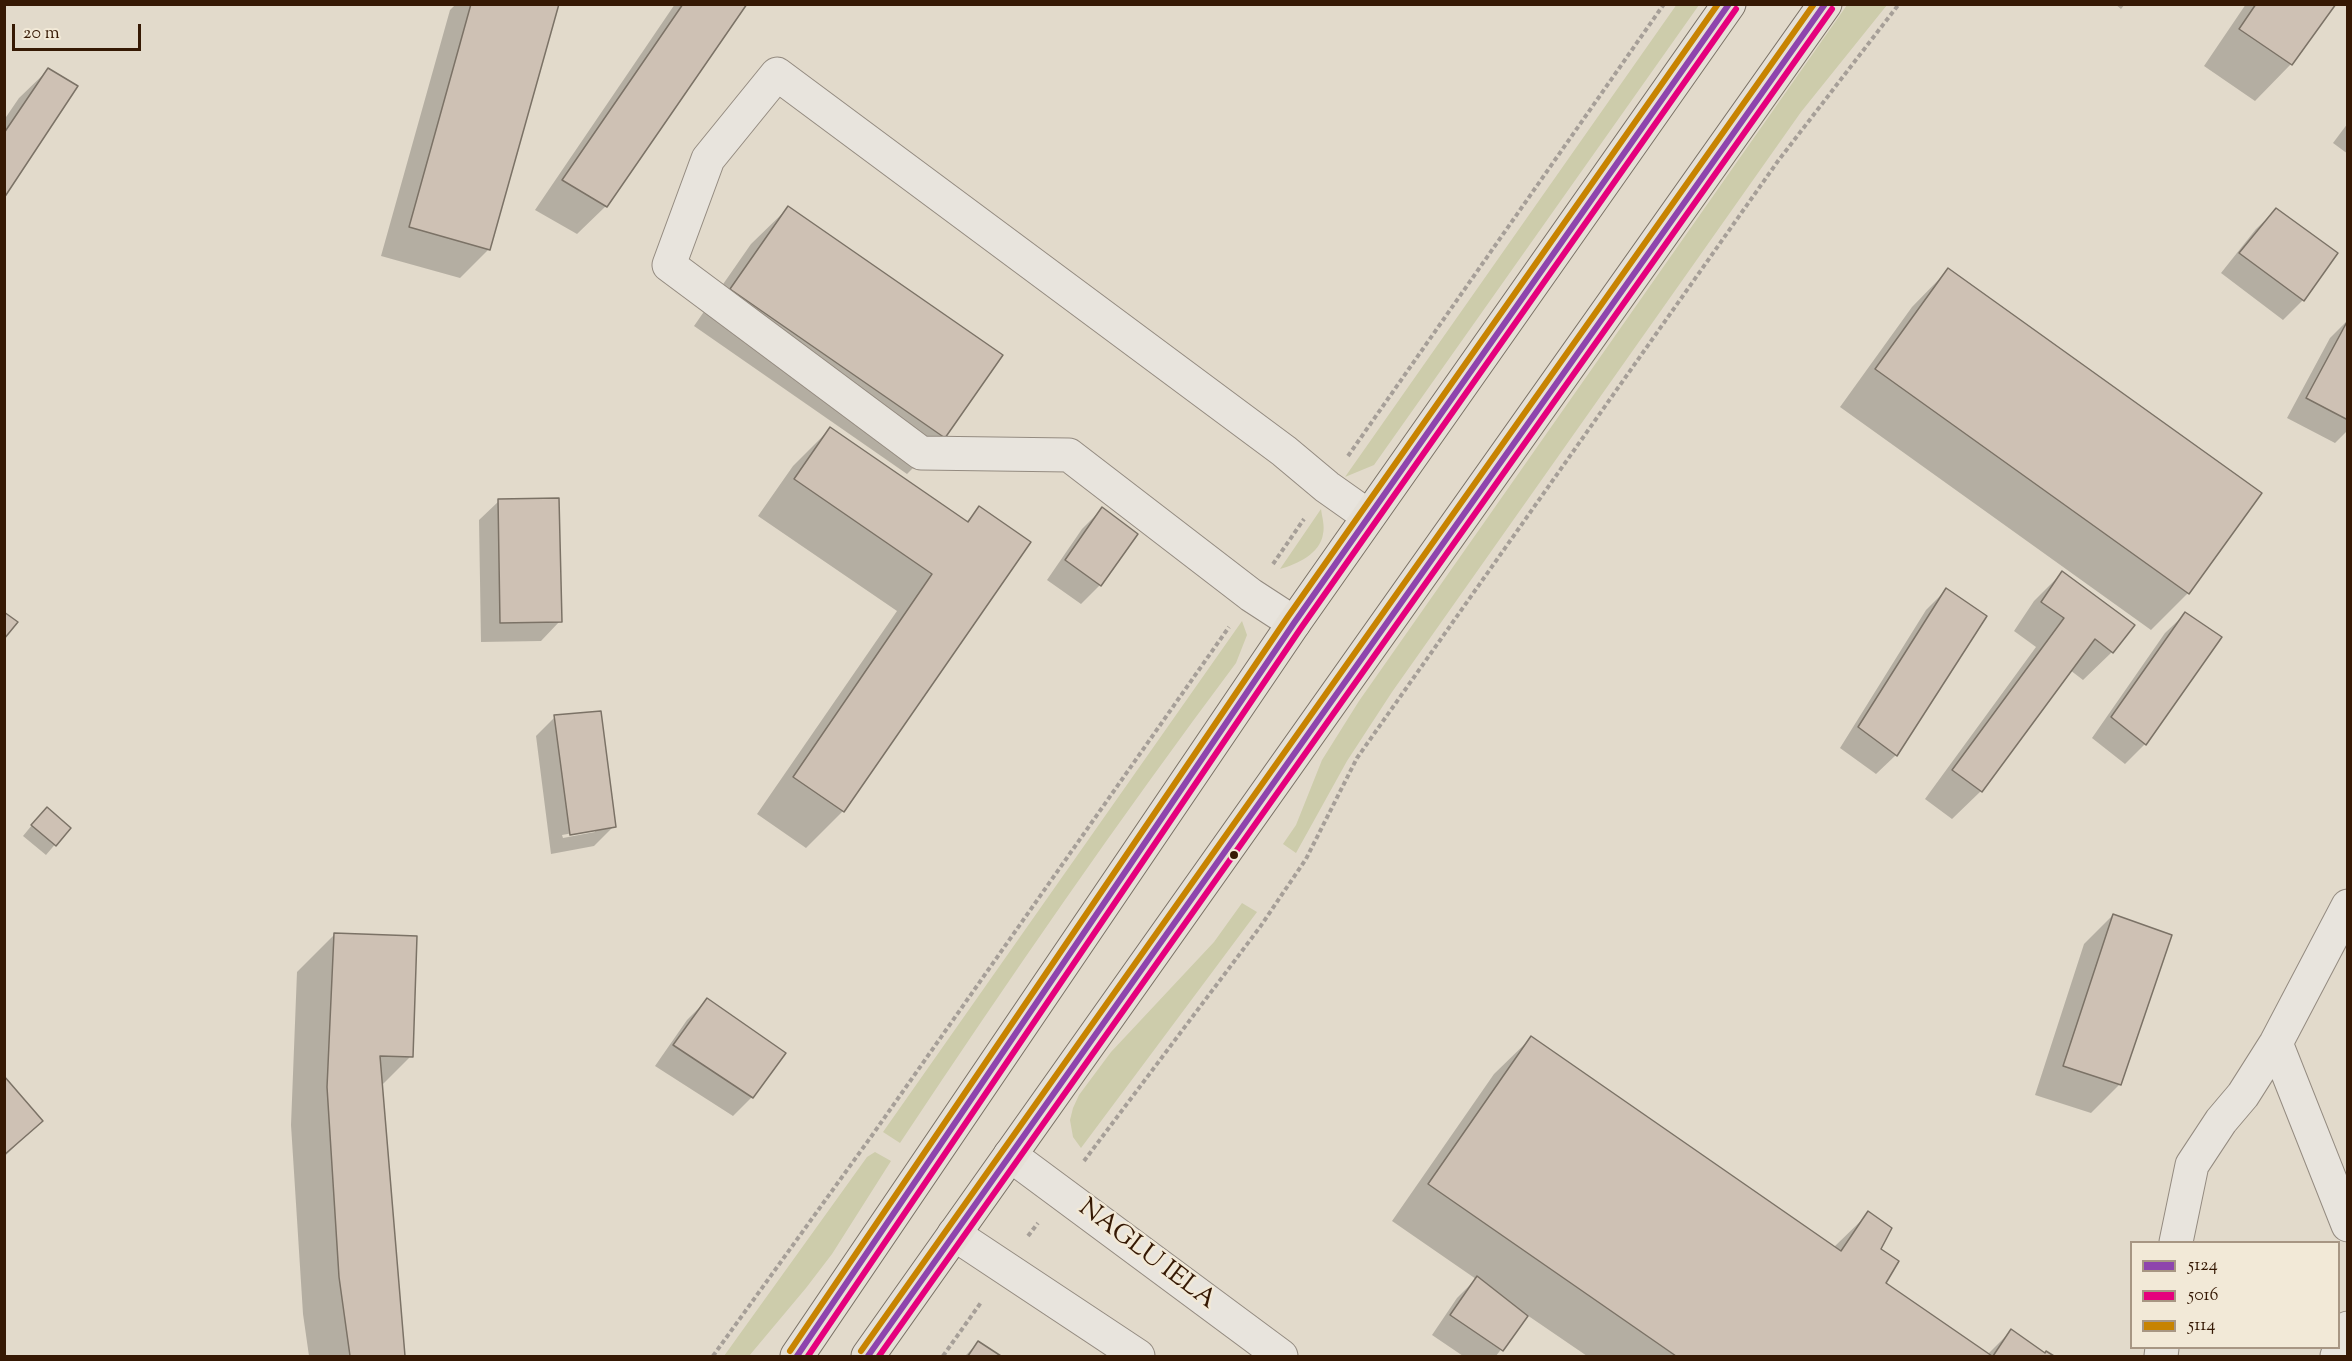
<!DOCTYPE html>
<html>
<head>
<meta charset="utf-8">
<style>
  body { margin:0 }
  #map { position:relative; width:2352px; height:1361px; overflow:hidden; background:#e2dacb; font-family:"Sorts Mill Goudy",serif }
  canvas { display:block }
  .frame { position:absolute; inset:0; border:6px solid #361904; pointer-events:none }
  .legend { position:absolute; left:2130px; top:1241px; width:210px; height:108px; box-sizing:border-box; background:#f2e9d7; border:2px solid #a79683; margin:0; padding:8px 10px; list-style:none; font-size:18px; color:#361904 }
  .legend li { display:flex; align-items:center; gap:12px; height:30px }
  .legend b { width:30px; border:2px solid #a79683 }
  .scale { position:absolute; left:12px; top:24px; width:129px; height:27px; box-sizing:border-box; border:3px solid #361904; border-top:0; padding-left:8px; font-size:18px; line-height:21px; white-space:nowrap; color:#361904; -webkit-text-stroke:4px #f2e9d7; paint-order:stroke }
</style>
</head>
<body>
<div id="map">
<canvas width="2352" height="1361"></canvas>
<div class="frame"></div>
<ul class="legend">
<li><b style="height:8px;background:#8e44ad"></b>5124</li>
<li><b style="height:8px;background:#e5007d"></b>5016</li>
<li><b style="height:8px;background:#c78301"></b>5114</li>
</ul>
<div class="scale">20 m</div>
</div>
<script>
const ctx = document.querySelector('canvas').getContext('2d');
ctx.lineJoin = 'round';
function fillPath(path, color) { ctx.fillStyle = color; ctx.fill(path, 'evenodd'); }
function trace(path, color, width, dash) { ctx.strokeStyle = color; ctx.lineWidth = width; ctx.lineCap = dash ? 'butt' : 'round'; ctx.setLineDash(dash || []); ctx.stroke(path); }
function write(font, color, halo, rows, align = 'center') {
  ctx.font = font + ' "Sorts Mill Goudy",serif'; ctx.lineWidth = 5; ctx.setLineDash([]); ctx.textBaseline = 'middle'; ctx.strokeStyle = halo; ctx.fillStyle = color; for (const [text, x, y, turn = 0] of rows) {
    ctx.save(); ctx.translate(x, y); ctx.rotate((+turn || 0) * Math.PI / 180); ctx.textAlign = isNaN(turn) ? turn : align; if (halo) ctx.strokeText(text, 0, 0); ctx.fillText(text, 0, 0); ctx.restore();
  }
}
const green = new Path2D(`
  M 1677,4 L 1699,5 L 1374,465 L 1345,477 Z
  M 1847,5 L 1887,5 L 1801,112 L 1392,692 L 1347,761 L 1296,853 L 1283,844 L 1296,825 L 1322,760 L 1359,701 Z
  M 1321,509 C 1322,517 1325,526 1323,534 C 1320,554 1297,564 1280,569 Z
  M 1242,621 L 1247,635 L 1236,663 C 1119,819 1008,980 900,1143 L 883,1132 Z
  M 1242,903 L 1257,912 L 1081,1148 L 1073,1137 L 1070,1120 L 1073,1108 L 1079,1095 L 1111,1052 L 1214,942 Z
  M 875,1152 L 891,1161 L 832,1254 L 806,1288 L 749,1356 L 724,1356 L 867,1157 Z`);
const shadow = new Path2D(`
  M 456,4 L 558,4 L 489,249 L 460,278 L 381,256 L 450,10 Z
  M 675,4 L 745,4 L 606,206 L 577,234 L 535,210 Z
  M 2115,4 L 2125,4 L 2121,9 Z
  M 2246,4 L 2334,4 L 2291,64 L 2255,101 L 2204,66 Z
  M 48,70 L 4,195 L 4,120 L 19,98 Z
  M 2348,123 L 2348,154 L 2333,143 Z
  M 788,208 L 944,437 L 907,474 L 694,326 L 751,244 Z
  M 2276,210 L 2336,253 L 2303,300 L 2283,320 L 2221,273 L 2256,229 Z
  M 1948,270 L 2188,593 L 2151,630 L 1840,407 L 1912,307 Z
  M 2348,320 L 2348,430 L 2335,443 L 2287,418 L 2330,338 Z
  M 830,429 L 966,522 L 980,508 L 1029,542 L 843,811 L 806,848 L 757,814 L 897,611 L 758,516 L 793,466 Z
  M 499,501 L 560,621 L 541,641 L 481,642 L 479,520 Z
  M 1102,509 L 1100,585 L 1081,604 L 1047,580 L 1082,529 Z
  M 2062,573 L 2112,652 L 2083,680 L 2070,670 L 1981,791 L 1952,819 L 1925,799 L 2036,647 L 2014,631 L 2034,601 Z
  M 1946,590 L 1896,755 L 1876,774 L 1840,748 L 1926,610 Z
  M 2185,614 L 2220,638 L 2145,744 L 2125,764 L 2092,738 L 2165,633 Z
  M 555,717 L 614,826 L 594,846 L 551,854 L 536,736 ZM 595,829 L 595,832 L 563,838 L 562,835 Z
  M 37,819 L 69,828 L 46,855 L 23,836 Z
  M 2113,915 L 2120,1084 L 2091,1113 L 2035,1095 L 2084,944 Z
  M 334,935 L 411,1056 L 381,1086 L 404,1356 L 309,1356 L 303,1314 L 291,1125 L 297,972 Z
  M 707,1000 L 752,1097 L 733,1116 L 655,1066 L 687,1020 Z
  M 1531,1038 L 1833,1248 L 1869,1213 L 1879,1249 L 1884,1284 L 1987,1355 L 2011,1331 L 2045,1354 L 2046,1353 L 2052,1356 L 1587,1356 L 1527,1315 L 1496,1356 L 1463,1356 L 1432,1335 L 1457,1298 L 1476,1279 L 1392,1221 L 1494,1074 Z
  M 4,1078 L 41,1121 L 4,1157 Z
  M 978,1343 L 998,1356 L 965,1356 Z`);
const building = new Path2D(`
  M 471,4 L 559,4 L 490,250 L 409,227 Z
  M 683,4 L 747,4 L 607,207 L 562,180 Z
  M 2256,4 L 2336,4 L 2292,65 L 2239,29 Z
  M 48,68 L 78,86 L 4,198 L 4,133 Z
  M 788,206 L 1003,355 L 945,438 L 730,289 Z
  M 2276,208 L 2338,253 L 2304,301 L 2239,253 Z
  M 1948,268 L 2262,493 L 2189,594 L 1875,369 Z
  M 2348,320 L 2348,420 L 2306,398 Z
  M 830,427 L 968,522 L 979,506 L 1031,542 L 844,812 L 793,777 L 932,574 L 794,479 Z
  M 559,498 L 562,622 L 500,623 L 498,499 Z
  M 1102,507 L 1138,534 L 1101,586 L 1065,560 Z
  M 2062,571 L 2135,625 L 2113,653 L 2095,639 L 1982,792 L 1952,770 L 2064,618 L 2041,602 Z
  M 1946,588 L 1987,616 L 1897,756 L 1858,727 Z
  M 4,612 L 18,622 L 4,639 Z
  M 2185,612 L 2222,637 L 2146,745 L 2111,717 Z
  M 601,711 L 616,827 L 570,835 L 554,715 Z
  M 47,807 L 71,828 L 56,846 L 31,825 Z
  M 2113,914 L 2172,935 L 2121,1085 L 2063,1066 Z
  M 334,933 L 417,936 L 413,1057 L 380,1056 L 405,1356 L 350,1356 L 339,1277 L 327,1087 Z
  M 707,998 L 786,1053 L 753,1098 L 673,1045 Z
  M 1531,1036 L 1841,1251 L 1868,1211 L 1892,1228 L 1881,1249 L 1899,1261 L 1886,1283 L 1992,1356 L 1676,1356 L 1428,1184 Z
  M 4,1076 L 43,1121 L 4,1155 Z
  M 1477,1276 L 1528,1316 L 1503,1351 L 1450,1315 Z
  M 2011,1329 L 2045,1353 L 2046,1351 L 2054,1356 L 1993,1356 Z
  M 978,1341 L 1001,1356 L 968,1356 Z`);
const path = new Path2D(`
  M 1348,456 L 1664,4
  M 1273,564 L 1304,519
  M 1084,1161 L 1260,927 L 1306,859 L 1357,758 L 1778,161 L 1899,4
  M 1028,1236 L 1038,1223
  M 713,1356 L 873,1134 L 1229,627
  M 943,1356 L 982,1301`);
const minor = new Path2D(`
  M 1294,623 L 1251,595 L 1069,455 L 921,453 L 669,265 L 708,159 L 777,74 L 1284,451 L 1327,487 L 1368,516
  M 2276,1043 L 2348,1225
  M 1010,1155 L 1281,1356
  M 954,1234 L 1138,1356
  M 2176,1242 L 2192,1165 L 2221,1121 L 2243,1095 L 2276,1043 L 2348,906
  M 2161,1356 L 2162,1348
  M 2337,1356 L 2348,1328`);
const highway = new Path2D(`
  M 797,1356 L 1294,623 L 1729,4
  M 868,1356 L 1825,4`);
const bus1 = new Path2D(`
  M 797,1356 L 1294,623 L 1729,4
  M 868,1356 L 1825,4`);
const bus2 = new Path2D(`
  M 808,1356 L 1301,628 L 1736,9
  M 879,1356 L 1832,9`);
const bus3 = new Path2D(`
  M 790,1351 L 1287,618 L 1718,4
  M 861,1351 L 1814,4`);
const markers = [
  [1234,855,5,"#361904"]
];
const streetNames = [
  ["NAGLU IELA",1146,1256,37]
];
fillPath(green, '#cdccab');
fillPath(shadow, '#0003');
fillPath(building, '#cec1b4');
trace(building, '#7b7266', 1.5);
trace(minor, '#948b80', 35);
trace(highway, '#7b7266', 35);
trace(path, '#a69f98', 4, [4.5, 3]);
trace(minor, '#e8e4dd', 33);
trace(highway, '#e5e0d7', 33);
trace(bus1, '#8e44ad', 6);
trace(bus2, '#e5007d', 6);
trace(bus3, '#c78301', 6);
for (const [x, y, r, color] of markers) { const dot = new Path2D(); dot.arc(x, y, r, 0, 2 * Math.PI); ctx.fillStyle = color; ctx.fill(dot); trace(dot, '#f2e9d7', 2); }
write('26px', '#361904', '#f2e9d7', streetNames);
</script>
</body>
</html>
